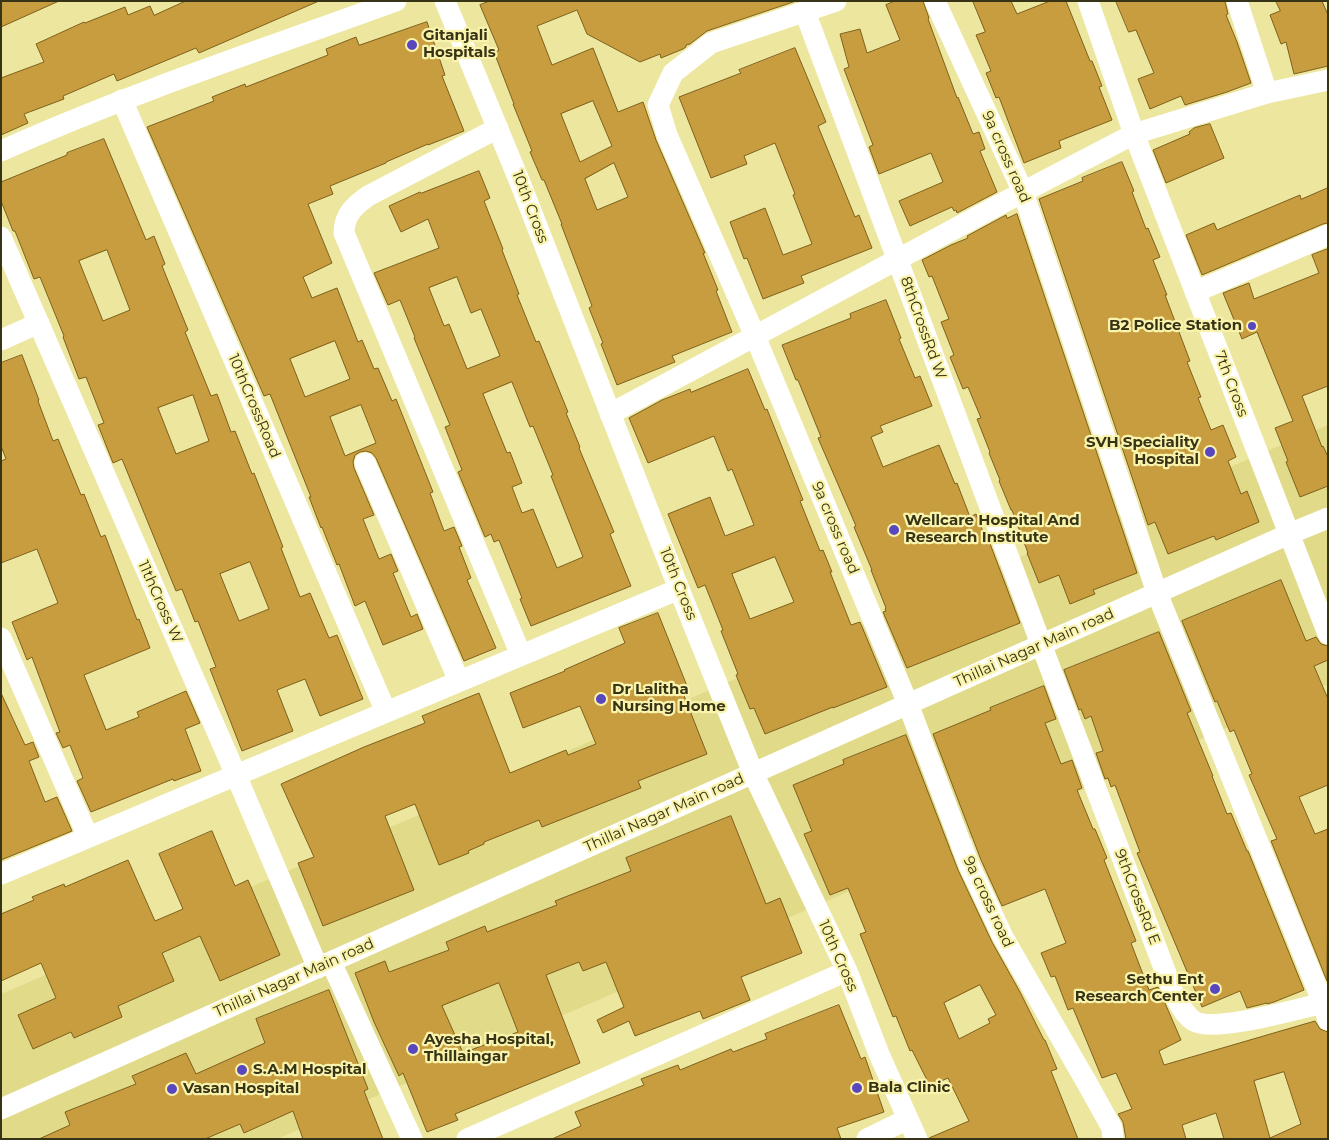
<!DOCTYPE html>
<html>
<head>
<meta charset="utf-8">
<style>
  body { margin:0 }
  #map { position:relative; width:1329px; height:1140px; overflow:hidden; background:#ece69e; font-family:Montserrat,sans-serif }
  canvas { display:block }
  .frame { position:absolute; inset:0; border:2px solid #363316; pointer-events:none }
</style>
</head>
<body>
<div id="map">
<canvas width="1329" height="1140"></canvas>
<div class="frame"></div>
</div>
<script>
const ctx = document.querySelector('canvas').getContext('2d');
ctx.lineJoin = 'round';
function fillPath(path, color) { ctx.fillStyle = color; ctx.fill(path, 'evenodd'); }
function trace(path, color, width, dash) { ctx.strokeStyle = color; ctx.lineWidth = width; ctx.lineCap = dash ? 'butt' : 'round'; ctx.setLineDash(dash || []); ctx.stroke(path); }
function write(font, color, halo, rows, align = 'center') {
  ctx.font = font + ' Montserrat,sans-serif'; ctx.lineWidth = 4.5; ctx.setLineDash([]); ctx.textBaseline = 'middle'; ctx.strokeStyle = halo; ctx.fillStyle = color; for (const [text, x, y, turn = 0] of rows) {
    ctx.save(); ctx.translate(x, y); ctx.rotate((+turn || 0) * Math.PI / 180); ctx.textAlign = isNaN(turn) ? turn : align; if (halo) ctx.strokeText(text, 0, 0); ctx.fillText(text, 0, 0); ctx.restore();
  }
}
const built = new Path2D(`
  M 1328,425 L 1328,684 L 277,1139 L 1,1139 L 1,994 Z`);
const building = new Path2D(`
  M 1,1 L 59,1 L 1,27 Z
  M 186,1 L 319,1 L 199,53 L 196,48 L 117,81 L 114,74 L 63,96 L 64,99 L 24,114 L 28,123 L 1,135 L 1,78 L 44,62 L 36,44 L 84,22 L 85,23 L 125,7 L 128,15 L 150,6 L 154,15 Z
  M 490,1 L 796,1 L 707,31 L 690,44 L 686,45 L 686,47 L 683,49 L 661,58 L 660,54 L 640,62 L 587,34 L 577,10 L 537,26 L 552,65 L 593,48 L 618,112 L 643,102 L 656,140 L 705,253 L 703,253 L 718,290 L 716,291 L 732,332 L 672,356 L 675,362 L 617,385 L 601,344 L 603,343 L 589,308 L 592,306 L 561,224 L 562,224 L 544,180 L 542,180 L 530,152 L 532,151 L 513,104 L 514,104 L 494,52 L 499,50 L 480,5 ZM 593,101 L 612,146 L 580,162 L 561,114 ZM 614,163 L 628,197 L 597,210 L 585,179 Z
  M 895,1 L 923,1 L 929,18 L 928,19 L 957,98 L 958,97 L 973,134 L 979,132 L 985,149 L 980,151 L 997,192 L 957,213 L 956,210 L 954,211 L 952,207 L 910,226 L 899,201 L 943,182 L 931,153 L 879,174 L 869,147 L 873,145 L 844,69 L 849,67 L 840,34 L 860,29 L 867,53 L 900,40 L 886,5 Z
  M 973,1 L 1011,1 L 1017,14 L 1050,1 L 1066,1 L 1090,61 L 1092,61 L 1102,86 L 1099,87 L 1112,120 L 1059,141 L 1061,148 L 1024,163 L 999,97 L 996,98 L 986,73 L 991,71 L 976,35 L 985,32 Z
  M 1116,1 L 1225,1 L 1228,14 L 1226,15 L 1237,42 L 1251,83 L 1227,92 L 1185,105 L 1181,96 L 1150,109 L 1138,79 L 1154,73 L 1136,30 L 1129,32 Z
  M 1276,1 L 1322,1 L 1328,15 L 1328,66 L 1294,74 L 1286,42 L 1281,44 L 1270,15 L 1280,11 Z
  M 427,22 L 445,75 L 442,76 L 464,131 L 428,145 L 428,144 L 386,162 L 386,163 L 330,186 L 333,194 L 308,204 L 332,263 L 303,277 L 312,298 L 337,288 L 358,342 L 362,340 L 374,369 L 378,368 L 392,401 L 396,399 L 433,492 L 430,493 L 444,531 L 454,527 L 462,546 L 459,547 L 471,578 L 467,580 L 496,648 L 464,661 L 376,458 L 372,453 L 366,451 L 360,452 L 355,455 L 353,462 L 354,468 L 374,515 L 363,519 L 379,559 L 391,554 L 398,571 L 393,573 L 411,617 L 417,614 L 423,629 L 383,645 L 365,601 L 355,606 L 339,564 L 337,565 L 322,527 L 321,528 L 309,497 L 311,497 L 270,394 L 264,396 L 147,127 L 214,101 L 212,97 L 245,84 L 246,87 L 328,55 L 326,49 L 356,37 L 359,45 ZM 335,341 L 350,379 L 305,397 L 290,359 ZM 361,405 L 376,443 L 345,456 L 330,417 Z
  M 795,48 L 826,122 L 818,126 L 855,217 L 859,215 L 872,248 L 801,276 L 804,283 L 763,299 L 747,258 L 744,259 L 730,222 L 765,208 L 783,255 L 812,244 L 793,195 L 795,194 L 775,143 L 744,156 L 747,164 L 711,178 L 679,97 L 741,73 L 739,70 Z
  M 1210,124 L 1224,158 L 1166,183 L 1153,150 L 1190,134 L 1189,132 L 1194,128 Z
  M 104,139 L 146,240 L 154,236 L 165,264 L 162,266 L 188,330 L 185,332 L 211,396 L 217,394 L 231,432 L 235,431 L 252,474 L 254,473 L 283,547 L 281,548 L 300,597 L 310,593 L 329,638 L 337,635 L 363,699 L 320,716 L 305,679 L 277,690 L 293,731 L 242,751 L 210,669 L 216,667 L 198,621 L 195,622 L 182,589 L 176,591 L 122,459 L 113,463 L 98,425 L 104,423 L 86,377 L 79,379 L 63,337 L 64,336 L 40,277 L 34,279 L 15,231 L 13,231 L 1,201 L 1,182 L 67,155 L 67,153 ZM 107,250 L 130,310 L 103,321 L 79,261 ZM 193,395 L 209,441 L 176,454 L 158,408 ZM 250,562 L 269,609 L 239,621 L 220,574 Z
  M 1122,162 L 1134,191 L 1132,192 L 1146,229 L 1148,228 L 1160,257 L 1153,260 L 1167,295 L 1165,295 L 1190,361 L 1187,362 L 1201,397 L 1198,398 L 1211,430 L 1223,425 L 1236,457 L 1228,461 L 1241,494 L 1247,491 L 1259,522 L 1216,540 L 1214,536 L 1168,554 L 1155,522 L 1148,525 L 1039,199 L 1083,181 L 1082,178 Z
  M 479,171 L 490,198 L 484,201 L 503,249 L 502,250 L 519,294 L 517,295 L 536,342 L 539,341 L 568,412 L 566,413 L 580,447 L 579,448 L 614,532 L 610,534 L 631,586 L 531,626 L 520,599 L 522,598 L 499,540 L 494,542 L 491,534 L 485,537 L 458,472 L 462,470 L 445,427 L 450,425 L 414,338 L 415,337 L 400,300 L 388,305 L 374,273 L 439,248 L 428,219 L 401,232 L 389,206 L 420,192 L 421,193 ZM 457,277 L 471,313 L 481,309 L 500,356 L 467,369 L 449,324 L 444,326 L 429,288 ZM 512,382 L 530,427 L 533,426 L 553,475 L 551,476 L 583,557 L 557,568 L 533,509 L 522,513 L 512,487 L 522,483 L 510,452 L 507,453 L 483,394 Z
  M 1328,188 L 1328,223 L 1323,224 L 1202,275 L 1186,235 L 1214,223 L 1217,230 L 1300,195 L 1301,199 Z
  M 1017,214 L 1137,573 L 1093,590 L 1095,594 L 1070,604 L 1059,575 L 1039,583 L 1027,553 L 1028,553 L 1012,510 L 1011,510 L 999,481 L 1000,480 L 989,453 L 990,452 L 977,419 L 981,418 L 968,387 L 963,389 L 950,357 L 954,355 L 941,322 L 949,319 L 932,276 L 929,277 L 922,260 L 951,245 L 968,238 L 967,236 L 1006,215 L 1007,218 Z
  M 1328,249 L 1328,386 L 1302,396 L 1322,447 L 1323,446 L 1328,457 L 1328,486 L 1300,497 L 1286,462 L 1288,461 L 1275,428 L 1293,421 L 1257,332 L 1242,339 L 1223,293 L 1249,283 L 1254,299 L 1319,273 L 1312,255 Z
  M 886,300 L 901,338 L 899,339 L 915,378 L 920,376 L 932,406 L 880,426 L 883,432 L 871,437 L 883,467 L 939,445 L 955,484 L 957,483 L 970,517 L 976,514 L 984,534 L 986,533 L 1020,623 L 907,668 L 883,612 L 886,611 L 885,609 L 886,608 L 871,570 L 872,570 L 854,527 L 856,526 L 818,438 L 821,437 L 798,380 L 796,380 L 782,345 L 851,318 L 850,314 Z
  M 22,355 L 39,400 L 38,401 L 53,441 L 58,439 L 81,495 L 84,494 L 101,537 L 105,535 L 137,620 L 139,619 L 150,648 L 84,675 L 106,730 L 139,717 L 137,712 L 186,691 L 200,723 L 185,729 L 201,771 L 174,781 L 173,779 L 91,812 L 77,781 L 83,778 L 70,745 L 63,748 L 56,733 L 60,732 L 32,657 L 27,660 L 12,622 L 58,603 L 37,549 L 1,563 L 1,461 L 6,459 L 1,446 L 1,363 Z
  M 748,369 L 765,410 L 767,409 L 803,500 L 800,501 L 820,551 L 823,550 L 832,572 L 830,572 L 851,625 L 860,622 L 887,687 L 833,708 L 833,707 L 765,734 L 754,708 L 750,709 L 736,675 L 738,674 L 721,631 L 723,630 L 705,585 L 698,588 L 668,514 L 710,497 L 725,536 L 754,525 L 732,469 L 728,471 L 714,436 L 648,463 L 629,418 L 662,400 L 690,389 L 691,392 ZM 775,557 L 794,602 L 750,619 L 732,574 Z
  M 1281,580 L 1306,641 L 1316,637 L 1321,644 L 1328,646 L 1328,660 L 1314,666 L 1328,699 L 1328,785 L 1299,797 L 1315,834 L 1328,829 L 1327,981 L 1271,841 L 1277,839 L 1249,775 L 1252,774 L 1234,730 L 1230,732 L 1217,701 L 1215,702 L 1182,621 Z
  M 658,613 L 687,686 L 681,688 L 707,754 L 638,781 L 641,788 L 542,827 L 539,820 L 484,842 L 484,844 L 468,851 L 469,853 L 439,865 L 415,804 L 385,816 L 414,890 L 323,926 L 298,863 L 314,857 L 281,784 L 364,747 L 425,723 L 422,716 L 479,693 L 510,773 L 566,750 L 568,755 L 596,744 L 580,706 L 523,728 L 510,693 L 565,671 L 564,670 L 625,643 L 619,628 Z
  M 1159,632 L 1191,711 L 1187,713 L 1213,776 L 1212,776 L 1227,814 L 1231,813 L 1247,851 L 1248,851 L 1304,990 L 1274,1002 L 1267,1004 L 1267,1003 L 1247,1008 L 1240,991 L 1202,1007 L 1137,853 L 1140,852 L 1115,785 L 1111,787 L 1108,778 L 1105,779 L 1096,753 L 1103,751 L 1091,716 L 1085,719 L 1081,709 L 1079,710 L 1064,670 Z
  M 1044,686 L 1056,719 L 1045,723 L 1061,764 L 1072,760 L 1082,788 L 1077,790 L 1093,829 L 1095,829 L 1107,858 L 1104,860 L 1136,941 L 1131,943 L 1149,990 L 1158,987 L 1181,1040 L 1159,1051 L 1164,1065 L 1315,1021 L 1320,1029 L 1328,1032 L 1328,1139 L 1224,1139 L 1216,1113 L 1182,1125 L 1186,1139 L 1126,1139 L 1123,1122 L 1118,1114 L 1132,1109 L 1116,1073 L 1102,1078 L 1073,1008 L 1068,1010 L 1055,976 L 1051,977 L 1041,953 L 1066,943 L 1045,889 L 1002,906 L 981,860 L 933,734 L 991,710 L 990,708 ZM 1284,1072 L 1301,1124 L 1270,1138 L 1254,1081 Z
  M 1,693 L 25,745 L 33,742 L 39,757 L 29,761 L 45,802 L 57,797 L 72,831 L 1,860 Z
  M 906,735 L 958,870 L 992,942 L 1020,992 L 1044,1040 L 1045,1040 L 1057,1069 L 1051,1071 L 1078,1139 L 929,1139 L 929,1138 L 969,1121 L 948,1078 L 930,1086 L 912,1050 L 910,1051 L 896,1016 L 893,1017 L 860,934 L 866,932 L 848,888 L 830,895 L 804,834 L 812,831 L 793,785 L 844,764 L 843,760 ZM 980,985 L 996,1015 L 988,1019 L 990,1023 L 959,1039 L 944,1003 Z
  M 731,816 L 766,904 L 780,898 L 802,953 L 741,977 L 750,1000 L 703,1019 L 700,1011 L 635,1036 L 629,1021 L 603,1033 L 597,1020 L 624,1007 L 606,962 L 583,971 L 579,962 L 546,975 L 580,1063 L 455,1114 L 458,1120 L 427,1132 L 403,1073 L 399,1076 L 374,1022 L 355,973 L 385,961 L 389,972 L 449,950 L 446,942 L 485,926 L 487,932 L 557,905 L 555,901 L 631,871 L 626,858 ZM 499,983 L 518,1032 L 463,1053 L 442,1006 Z
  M 212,831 L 235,886 L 248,880 L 280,955 L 220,981 L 200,936 L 162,953 L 174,981 L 118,1006 L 122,1017 L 74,1038 L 71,1032 L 33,1049 L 18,1015 L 56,998 L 41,963 L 1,981 L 1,914 L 34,900 L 32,897 L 64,884 L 65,887 L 128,860 L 155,921 L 183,909 L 159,854 Z
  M 329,990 L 368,1089 L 364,1091 L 383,1139 L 303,1139 L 293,1111 L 244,1133 L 240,1124 L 205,1139 L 39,1139 L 70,1125 L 65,1112 L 136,1084 L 132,1076 L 186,1053 L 196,1074 L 265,1043 L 256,1019 Z
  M 839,1005 L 861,1059 L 865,1057 L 884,1112 L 837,1128 L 841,1139 L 552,1139 L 581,1126 L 575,1112 L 644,1085 L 641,1079 L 678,1065 L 680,1070 L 731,1049 L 733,1052 L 767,1039 L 765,1034 Z`);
const minor = new Path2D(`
  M 445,1 L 519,180 L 679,589 L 753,773 L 847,971 L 879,1054 L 908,1119 L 867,1139
  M 836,1 L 711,43 L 673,73 L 658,105 L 667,135 L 755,336 L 908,704 L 969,865 L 1003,937 L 1087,1083 L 1112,1128 L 1113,1139
  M 935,1 L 1023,192 L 1157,593 L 1323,1003 L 1328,1020
  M 1088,1 L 1134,134 L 1328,634
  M 1237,1 L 1267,93
  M 805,12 L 1041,644 L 1175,997 C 1181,1006 1185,1016 1194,1021 C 1214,1033 1297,1009 1323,1003
  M 122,100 L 386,712
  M 498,128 L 368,196 C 354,206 344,215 344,233 L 521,655
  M 1,151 C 130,93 264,49 396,1
  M 1,237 L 236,775 L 318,968
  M 1195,292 L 1328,235
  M 1,340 L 39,323
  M 610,414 L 1023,192 L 1134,134 L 1267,93 L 1328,80
  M 365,463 L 459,681
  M 1,638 L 88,837
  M 1,874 L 679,589
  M 331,962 L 412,1139
  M 1,1109 L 1289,534 L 1328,518
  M 908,1119 L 917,1139
  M 467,1139 L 847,971`);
const markers = [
  [412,45,6,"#5847bf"],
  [1252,326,5,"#5847bf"],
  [1210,452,6,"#5847bf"],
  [894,530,6,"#5847bf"],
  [601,699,6,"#5847bf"],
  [1215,989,6,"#5847bf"],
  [413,1049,6,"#5847bf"],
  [242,1070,6,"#5847bf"],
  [857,1088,6,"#5847bf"],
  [172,1089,6,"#5847bf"]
];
const poiNames = [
  ["Gitanjali",423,36],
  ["Hospitals",423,53],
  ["B2 Police Station",1242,326,"right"],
  ["SVH Speciality",1199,443,"right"],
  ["Hospital",1199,460,"right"],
  ["Wellcare Hospital And",905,521],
  ["Research Institute",905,538],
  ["Dr Lalitha",612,690],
  ["Nursing Home",612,707],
  ["Sethu Ent",1204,980,"right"],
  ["Research Center",1204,997,"right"],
  ["Ayesha Hospital,",424,1040],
  ["Thillaingar",424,1057],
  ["S.A.M Hospital",253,1070],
  ["Bala Clinic",868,1088],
  ["Vasan Hospital",183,1089]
];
const streetNames = [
  ["9a cross road",1006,157,66],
  ["10th Cross",530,207,69],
  ["8thCrossRd W",923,328,70],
  ["7th Cross",1231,384,69],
  ["10thCrossRoad",254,406,67],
  ["9a cross road",835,528,67],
  ["10th Cross",678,584,68],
  ["11thCross W",160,602,66],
  ["Thillai Nagar Main road",1034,648,-24],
  ["Thillai Nagar Main road",664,813,-24],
  ["9thCrossRd E",1137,897,69],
  ["9a cross road",988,902,65],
  ["10th Cross",838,956,66],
  ["Thillai Nagar Main road",294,978,-24]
];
fillPath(built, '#e1da89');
fillPath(building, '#c79d3f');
trace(building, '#7e601b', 1);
trace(minor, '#fff', 21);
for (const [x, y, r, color] of markers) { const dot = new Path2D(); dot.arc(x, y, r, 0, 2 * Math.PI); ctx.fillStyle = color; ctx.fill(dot); trace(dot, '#f9f3ab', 2); }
write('bold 15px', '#363316', '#f9f3ab', poiNames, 'left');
write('15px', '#363316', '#f9f3ab', streetNames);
</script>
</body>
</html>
